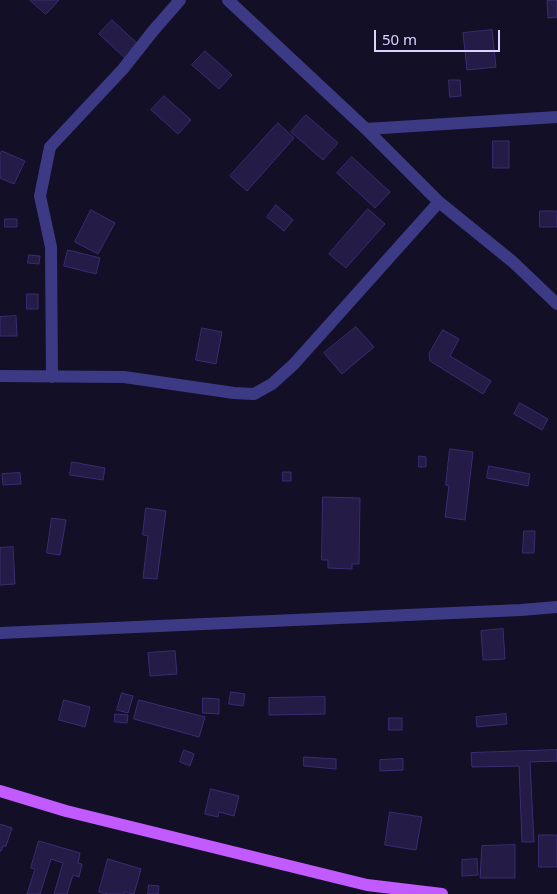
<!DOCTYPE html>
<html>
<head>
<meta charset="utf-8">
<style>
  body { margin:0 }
  #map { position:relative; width:557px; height:894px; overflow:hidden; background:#130f26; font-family:"Noto Sans",sans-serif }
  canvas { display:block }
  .scale { position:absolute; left:374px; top:30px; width:126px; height:22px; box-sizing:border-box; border:2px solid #d9d4ff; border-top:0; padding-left:6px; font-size:15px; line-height:18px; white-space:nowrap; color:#d9d4ff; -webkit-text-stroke:4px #130f26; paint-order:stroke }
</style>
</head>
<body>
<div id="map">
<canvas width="557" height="894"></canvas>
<div class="scale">50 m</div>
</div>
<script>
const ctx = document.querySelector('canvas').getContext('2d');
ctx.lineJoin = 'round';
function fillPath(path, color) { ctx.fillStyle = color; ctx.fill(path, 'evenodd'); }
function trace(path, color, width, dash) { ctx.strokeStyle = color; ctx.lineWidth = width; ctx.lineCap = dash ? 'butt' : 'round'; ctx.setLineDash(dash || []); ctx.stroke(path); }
const building = new Path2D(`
  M 30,0 L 59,0 L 46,14 Z
  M 556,0 L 557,0 L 557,17 L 548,18 L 547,1 Z
  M 112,20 L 139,45 L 126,59 L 99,34 Z
  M 492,30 L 496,67 L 467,70 L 463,33 Z
  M 205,51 L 232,75 L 219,89 L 192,65 Z
  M 449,80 L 460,80 L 461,96 L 450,97 Z
  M 164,96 L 191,120 L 178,134 L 151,110 Z
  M 306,115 L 338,143 L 323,160 L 291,132 Z
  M 278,123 L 294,138 L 247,191 L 230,176 Z
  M 493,141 L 509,141 L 509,168 L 493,168 Z
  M 2,151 L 25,161 L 14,184 L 0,178 L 0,155 Z
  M 352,157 L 390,192 L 375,208 L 337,173 Z
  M 276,205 L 293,220 L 284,231 L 267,217 Z
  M 368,209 L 385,224 L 346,268 L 329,254 Z
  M 91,210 L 115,223 L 98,254 L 75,242 Z
  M 540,211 L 557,211 L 557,227 L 540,227 Z
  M 5,219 L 17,219 L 17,227 L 5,227 Z
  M 68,250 L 100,258 L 96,274 L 64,266 Z
  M 29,255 L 40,256 L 39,264 L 28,263 Z
  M 27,294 L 38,294 L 38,309 L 27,309 Z
  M 16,316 L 17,336 L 0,336 L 0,317 Z
  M 356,327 L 374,347 L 342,374 L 324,353 Z
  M 202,328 L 222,332 L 216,364 L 196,360 Z
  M 443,330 L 459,339 L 450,356 L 491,381 L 483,394 L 430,361 L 429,354 Z
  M 520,403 L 548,419 L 542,430 L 514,414 Z
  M 450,449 L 473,452 L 465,520 L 445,517 L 449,486 L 446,485 Z
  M 419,456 L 426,457 L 426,467 L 419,467 Z
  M 72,462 L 105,468 L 103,480 L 70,475 Z
  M 489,466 L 530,474 L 528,486 L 487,478 Z
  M 283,472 L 291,472 L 291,481 L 283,481 Z
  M 20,473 L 21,484 L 3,485 L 2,474 Z
  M 323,497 L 360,498 L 359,564 L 352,564 L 352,569 L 328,568 L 328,560 L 322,560 Z
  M 146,508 L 166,511 L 157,579 L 143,578 L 148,536 L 143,535 Z
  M 52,518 L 66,520 L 60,555 L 47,553 Z
  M 524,531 L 535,531 L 534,553 L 523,553 Z
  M 13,547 L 15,584 L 0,585 L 0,548 Z
  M 503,629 L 505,659 L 483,660 L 481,631 Z
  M 175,651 L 177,674 L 150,676 L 148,653 Z
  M 231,692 L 245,694 L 243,706 L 229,704 Z
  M 122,693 L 133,696 L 128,713 L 117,710 Z
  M 325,697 L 325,714 L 269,715 L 269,698 Z
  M 203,698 L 219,699 L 219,714 L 203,713 Z
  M 64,700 L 90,707 L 85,727 L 59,720 Z
  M 139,700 L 205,717 L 199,737 L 134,719 Z
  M 115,714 L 128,715 L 127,723 L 115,722 Z
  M 506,714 L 507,724 L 477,727 L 476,717 Z
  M 389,718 L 402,718 L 402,730 L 389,730 Z
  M 184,750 L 194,754 L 190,766 L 180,762 Z
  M 557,750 L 557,761 L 530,762 L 534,842 L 522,842 L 519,766 L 472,767 L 471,753 Z
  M 304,757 L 336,759 L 336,769 L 304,766 Z
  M 403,759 L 403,770 L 380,771 L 380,760 Z
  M 211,789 L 239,796 L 234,816 L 219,812 L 218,817 L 205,814 Z
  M 390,812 L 422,817 L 416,850 L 385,845 Z
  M 0,824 L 12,828 L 6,846 L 3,846 L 1,851 L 0,851 Z
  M 539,835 L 557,835 L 557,867 L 539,867 Z
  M 39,841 L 80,853 L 78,863 L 82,864 L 79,877 L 73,875 L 67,894 L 54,894 L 63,863 L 51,859 L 40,894 L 27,894 L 35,869 L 31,868 Z
  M 515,845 L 515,878 L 480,878 L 482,846 Z
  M 108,859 L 141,869 L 134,894 L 124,892 L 124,894 L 108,894 L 99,892 Z
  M 477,859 L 478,875 L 462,876 L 462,860 Z
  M 149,885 L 159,886 L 158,894 L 148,894 Z`);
const minor = new Path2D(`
  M 228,0 L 366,129 L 439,202 L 513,262 L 557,304
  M 366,129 L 557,117
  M 0,376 L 124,377 L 234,393 L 254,394 L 272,384 L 294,364 L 439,202
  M 52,377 L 51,247 L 40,196 L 50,147 L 123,69 L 153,31 L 180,0
  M 0,633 L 521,610 L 557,607`);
const primary = new Path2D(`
  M 0,791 L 66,811 L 367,885 L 442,894`);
fillPath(building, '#241b47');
trace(building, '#3b2d73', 1);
trace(minor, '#3d3a85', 12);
trace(primary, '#c25bff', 12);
</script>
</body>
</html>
